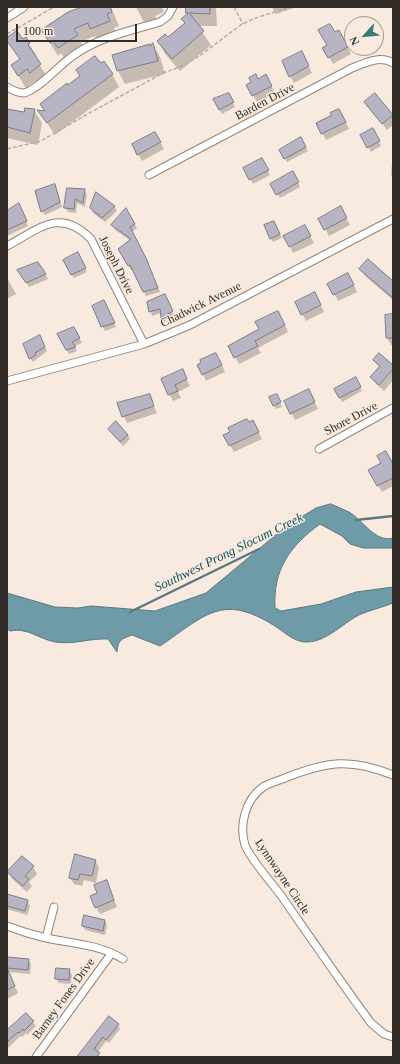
<!DOCTYPE html>
<html>
<head>
<meta charset="utf-8">
<style>
  body { margin:0 }
  #map { position:relative; width:400px; height:1064px; overflow:hidden; background:#f8eadf; font-family:Georgia,serif }
  canvas { display:block }
  .frame { position:absolute; inset:0; border:8px solid #302b27; pointer-events:none }
  .north { position:absolute; left:344px; top:16px; width:40px; height:40px; box-sizing:border-box; background:#f8eadf; border:1px solid #a89e95; border-radius:50%; rotate:243deg; font-size:11px; font-weight:700; line-height:16px; text-align:center; color:#302b27 }
  .north::after { content:''; display:block; margin:auto; width:14px; height:18px; background:#3a7d70; clip-path:polygon(50% 0,100% 100%,50% 72%,0 100%) }
  .scale { position:absolute; left:16px; top:24px; width:121px; height:18px; box-sizing:border-box; border:2px solid #302b27; border-top:0; padding-left:5px; font-size:12px; line-height:14px; white-space:nowrap; color:#302b27; -webkit-text-stroke:3px #f8eadf; paint-order:stroke }
</style>
</head>
<body>
<div id="map">
<canvas width="400" height="1064"></canvas>
<div class="frame"></div>
<div class="north">N</div>
<div class="scale">100 m</div>
</div>
<script>
const ctx = document.querySelector('canvas').getContext('2d');
ctx.lineJoin = 'round';
function fillPath(path, color) { ctx.fillStyle = color; ctx.fill(path, 'evenodd'); }
function trace(path, color, width, dash) { ctx.strokeStyle = color; ctx.lineWidth = width; ctx.lineCap = dash ? 'butt' : 'round'; ctx.setLineDash(dash || []); ctx.stroke(path); }
function write(font, color, halo, rows, align = 'center') {
  ctx.font = font + ' Georgia,serif'; ctx.lineWidth = 3; ctx.setLineDash([]); ctx.textBaseline = 'middle'; ctx.strokeStyle = halo; ctx.fillStyle = color; for (const [text, x, y, turn = 0] of rows) {
    ctx.save(); ctx.translate(x, y); ctx.rotate((+turn || 0) * Math.PI / 180); ctx.textAlign = isNaN(turn) ? turn : align; if (halo) ctx.strokeText(text, 0, 0); ctx.fillText(text, 0, 0); ctx.restore();
  }
}
const water = new Path2D(`
  M 331,504 C 337,507 343,509 349,512 C 363,520 375,543 393,538 L 393,548 L 363,548 L 350,544 L 342,536 L 320,524 C 290,546 273,569 275,608 L 281,611 L 321,604 L 356,592 L 393,587 L 393,603 C 383,607 371,610 361,614 C 344,622 328,641 308,642 C 297,643 286,634 278,628 C 223,592 207,614 160,646 L 132,635 C 121,639 118,640 117,652 L 108,639 C 90,638 73,645 55,642 C 39,639 27,627 10,631 L 7,629 L 7,593 L 55,607 L 78,608 L 91,606 L 155,611 L 206,593 L 284,528 L 316,508 Z`);
const shadow = new Path2D(`
  M 85,7 L 111,7 L 119,26 L 114,28 L 116,34 L 98,42 L 95,36 L 81,42 L 85,49 L 66,61 L 61,53 L 58,56 L 42,30 Z
  M 136,7 L 162,7 L 164,12 L 155,16 L 157,20 L 146,26 Z
  M 187,7 L 216,7 L 217,26 L 198,26 L 211,45 L 180,71 L 165,54 L 158,41 L 167,38 L 185,24 L 188,14 Z
  M 272,7 L 297,7 L 276,14 Z
  M 338,31 L 351,54 L 333,64 L 324,48 L 328,46 Z
  M 7,39 L 23,41 L 29,44 L 37,56 L 35,58 L 48,78 L 38,85 L 35,81 L 26,88 L 12,66 L 20,60 Z
  M 153,45 L 160,57 L 165,74 L 125,84 L 118,71 Z
  M 305,59 L 312,73 L 294,83 L 290,76 Z
  M 112,74 L 119,87 L 55,135 L 39,111 L 45,112 L 41,104 L 68,86 Z
  M 266,76 L 275,93 L 257,102 L 247,85 Z
  M 228,94 L 235,107 L 222,114 L 214,100 Z
  M 366,102 L 392,116 L 393,125 L 387,130 Z
  M 7,110 L 25,114 L 34,110 L 42,123 L 38,145 L 7,138 Z
  M 343,116 L 349,129 L 326,140 L 322,133 Z
  M 373,130 L 381,146 L 371,152 L 362,136 Z
  M 155,133 L 164,149 L 142,161 L 133,145 Z
  M 301,139 L 308,151 L 287,162 L 280,150 Z
  M 262,160 L 270,175 L 253,184 L 244,169 Z
  M 392,163 L 393,164 L 393,178 L 391,175 Z
  M 295,176 L 300,187 L 280,198 L 272,184 Z
  M 57,190 L 62,207 L 45,215 L 42,211 Z
  M 84,190 L 87,194 L 85,207 L 77,203 L 76,213 L 68,212 L 65,208 Z
  M 114,206 L 117,211 L 105,222 L 93,213 L 91,208 Z
  M 21,208 L 28,226 L 7,236 L 7,212 Z
  M 340,208 L 350,225 L 329,236 L 320,219 Z
  M 126,210 L 137,228 L 132,232 L 160,292 L 146,296 L 133,269 L 131,270 L 119,249 L 131,241 L 115,230 L 113,225 Z
  M 276,226 L 282,238 L 273,242 L 271,238 Z
  M 308,233 L 314,243 L 293,253 L 290,246 Z
  M 80,257 L 87,272 L 74,278 L 64,261 Z
  M 38,263 L 48,279 L 29,287 L 19,271 Z
  M 361,269 L 393,283 L 393,300 L 365,276 Z
  M 7,278 L 16,294 L 7,299 Z
  M 352,281 L 357,292 L 338,301 L 329,284 Z
  M 167,299 L 174,316 L 164,322 L 161,313 L 152,316 L 148,303 Z
  M 318,300 L 324,312 L 306,321 L 296,302 Z
  M 106,306 L 116,327 L 105,331 L 93,307 Z
  M 393,315 L 393,345 L 391,345 L 387,338 L 386,316 Z
  M 282,319 L 288,332 L 258,348 L 261,353 L 239,364 L 229,346 Z
  M 74,328 L 82,343 L 74,346 L 77,351 L 69,354 L 58,335 Z
  M 42,341 L 47,351 L 33,362 L 30,358 Z
  M 374,360 L 393,366 L 393,380 L 384,391 L 376,384 L 372,377 L 380,368 Z
  M 220,361 L 225,372 L 206,381 L 203,374 Z
  M 182,371 L 190,386 L 178,392 L 181,398 L 173,401 L 169,394 Z
  M 355,378 L 362,391 L 342,402 L 335,389 Z
  M 149,395 L 157,413 L 127,423 L 118,404 Z
  M 312,397 L 318,409 L 295,420 L 291,413 Z
  M 279,399 L 282,407 L 276,409 L 274,405 Z
  M 256,428 L 262,439 L 234,452 L 225,436 Z
  M 109,429 L 128,435 L 130,439 L 123,446 Z
  M 393,466 L 393,486 L 382,492 L 369,470 Z
  M 95,861 L 99,867 L 96,883 L 84,880 L 82,886 L 74,884 L 70,878 Z
  M 33,867 L 37,874 L 29,882 L 32,886 L 27,892 L 12,879 L 9,872 Z
  M 107,881 L 117,907 L 100,914 L 96,907 L 98,893 Z
  M 7,895 L 27,901 L 30,906 L 27,915 L 7,909 Z
  M 105,921 L 107,925 L 105,935 L 85,930 L 83,926 Z
  M 28,960 L 31,964 L 30,974 L 9,972 L 7,968 L 7,965 Z
  M 69,970 L 72,975 L 71,984 L 59,983 L 56,979 Z
  M 11,978 L 18,993 L 7,999 L 7,980 Z
  M 26,1015 L 36,1026 L 27,1035 L 26,1033 L 22,1037 L 20,1036 L 7,1049 L 7,1032 Z
  M 118,1025 L 120,1029 L 109,1043 L 106,1041 L 97,1053 L 101,1057 L 81,1057 L 80,1055 Z`);
const stream = new Path2D(`
  M 356,520 L 393,516
  M 130,612 L 259,549`);
const building = new Path2D(`
  M 83,7 L 110,7 L 112,12 L 107,14 L 110,21 L 90,29 L 88,23 L 74,29 L 78,35 L 58,48 L 53,41 L 50,43 L 41,30 L 68,12 Z
  M 186,7 L 210,7 L 210,14 L 189,13 L 204,31 L 172,59 L 157,41 L 165,34 L 168,37 L 185,23 L 181,19 L 188,13 L 186,13 Z
  M 330,24 L 335,32 L 339,30 L 348,47 L 328,58 L 322,48 L 327,45 L 318,30 Z
  M 17,31 L 23,39 L 26,37 L 30,43 L 28,45 L 41,64 L 30,73 L 27,69 L 18,76 L 11,65 L 20,59 L 7,41 L 7,38 Z
  M 153,43 L 158,61 L 117,71 L 112,55 L 150,44 L 150,46 Z
  M 302,51 L 309,66 L 289,77 L 282,61 Z
  M 95,56 L 101,63 L 104,61 L 113,74 L 47,123 L 37,110 L 45,111 L 40,104 L 67,83 L 68,85 L 80,76 L 76,70 Z
  M 256,74 L 258,79 L 266,74 L 272,86 L 252,96 L 246,85 L 251,82 L 249,78 Z
  M 229,93 L 234,102 L 219,110 L 213,99 Z
  M 375,93 L 393,115 L 382,124 L 364,102 Z
  M 25,108 L 35,109 L 30,133 L 7,127 L 7,109 L 24,112 Z
  M 339,109 L 346,122 L 321,134 L 316,123 L 332,115 L 330,113 Z
  M 373,128 L 380,141 L 367,148 L 360,135 Z
  M 155,132 L 161,142 L 137,155 L 132,144 Z
  M 301,137 L 306,147 L 284,159 L 279,150 Z
  M 262,158 L 269,170 L 249,180 L 243,168 Z
  M 293,171 L 299,182 L 276,195 L 270,184 Z
  M 55,184 L 60,202 L 41,212 L 35,191 Z
  M 67,188 L 85,189 L 83,203 L 75,199 L 74,209 L 64,208 Z
  M 96,192 L 115,206 L 102,218 L 90,208 Z
  M 19,203 L 27,221 L 7,230 L 7,211 Z
  M 341,206 L 347,218 L 324,230 L 318,219 Z
  M 126,208 L 135,224 L 130,227 L 146,258 L 158,288 L 143,292 L 130,265 L 128,266 L 118,249 L 131,239 L 111,225 Z
  M 274,221 L 280,234 L 270,239 L 264,225 Z
  M 305,225 L 311,236 L 289,247 L 283,236 Z
  M 78,252 L 86,268 L 71,275 L 63,260 Z
  M 368,259 L 393,281 L 393,298 L 359,269 Z
  M 38,262 L 46,274 L 26,283 L 17,270 Z
  M 348,273 L 354,285 L 333,295 L 327,284 Z
  M 315,292 L 321,305 L 301,315 L 295,302 Z
  M 165,294 L 173,311 L 161,318 L 160,309 L 149,312 L 147,302 Z
  M 104,300 L 115,323 L 101,327 L 92,306 Z
  M 278,311 L 285,325 L 255,341 L 258,346 L 234,358 L 228,346 L 259,329 L 255,322 Z
  M 393,314 L 393,338 L 386,338 L 385,315 Z
  M 74,327 L 80,338 L 72,342 L 76,347 L 66,350 L 57,334 Z
  M 40,335 L 45,347 L 35,353 L 36,355 L 29,359 L 23,344 Z
  M 216,353 L 222,365 L 202,375 L 197,365 L 201,362 L 200,360 Z
  M 379,353 L 393,365 L 393,369 L 379,385 L 370,377 L 380,366 L 373,360 Z
  M 183,369 L 187,379 L 175,385 L 178,391 L 168,395 L 161,379 Z
  M 356,377 L 361,387 L 339,398 L 334,389 Z
  M 309,389 L 315,402 L 290,414 L 284,401 Z
  M 150,394 L 154,406 L 122,417 L 117,403 Z
  M 277,394 L 281,402 L 273,406 L 269,397 Z
  M 247,419 L 249,422 L 253,420 L 259,432 L 229,446 L 223,435 L 230,432 L 228,428 Z
  M 116,421 L 128,435 L 120,442 L 108,429 Z
  M 386,451 L 393,464 L 393,478 L 377,486 L 368,470 L 381,463 L 377,456 Z
  M 75,854 L 96,860 L 92,876 L 80,874 L 78,880 L 69,878 Z
  M 22,856 L 34,866 L 25,876 L 29,879 L 23,886 L 7,872 Z
  M 107,880 L 114,900 L 95,908 L 90,896 L 97,893 L 94,885 Z
  M 7,894 L 28,900 L 25,911 L 7,906 Z
  M 84,915 L 105,920 L 103,931 L 82,926 Z
  M 7,957 L 29,959 L 28,970 L 7,968 L 15,986 L 7,990 Z
  M 56,968 L 70,969 L 69,980 L 55,979 Z
  M 26,1013 L 34,1021 L 24,1031 L 23,1029 L 19,1033 L 18,1032 L 7,1042 L 7,1030 Z
  M 109,1016 L 119,1024 L 106,1040 L 103,1037 L 94,1049 L 100,1053 L 96,1057 L 77,1057 Z`);
const path = new Path2D(`
  M 234,7 L 243,24
  M 7,34 L 54,7
  M 7,149 L 41,141 L 84,116 L 165,72 C 195,64 216,42 241,25 C 254,17 276,12 291,7`);
const street = new Path2D(`
  M 7,18 L 24,7
  M 7,87 C 12,90 18,93 24,93 C 36,91 59,66 70,58 C 96,38 129,31 160,22 L 168,16 L 173,7
  M 149,175 L 352,68 C 365,63 380,55 393,63
  M 7,246 C 39,229 60,207 91,239 L 144,344
  M 7,381 L 144,344 L 190,325 L 393,219
  M 319,449 L 393,408
  M 393,775 C 351,758 327,761 285,778 C 278,781 269,783 263,787 C 245,800 239,825 245,845 C 248,855 272,884 280,894 C 310,937 340,981 371,1023 L 384,1034 L 393,1037
  M 7,926 C 20,931 33,935 46,938 C 74,944 98,944 123,959
  M 46,938 L 54,907
  M 36,1057 L 111,954`);
const streetNames = [
  ["Barden Drive",265,102,-28],
  ["Joseph Drive",116,265,63],
  ["Chadwick Avenue",201,305,-26],
  ["Shore Drive",351,419,-28],
  ["Lynnwayne Circle",282,877,56],
  ["Barney Fones Drive",64,999,-54]
];
const waterNames = [
  ["Southwest Prong Slocum Creek",229,553,-26]
];
fillPath(water, '#6e9ba7');
trace(water, '#5b7981', 1);
fillPath(shadow, '#0003');
trace(stream, '#5b7981', 2.5);
fillPath(building, '#b7b5c4');
trace(building, '#7d7b89', 1);
trace(street, '#92857c', 9);
trace(path, '#b6aba3', 1.5, [4, 2]);
trace(street, '#fff', 7);
write('12px', '#302b27', '#f8eadf', streetNames);
write('italic 13px', '#10525f', '#f8eadf', waterNames);
</script>
</body>
</html>
